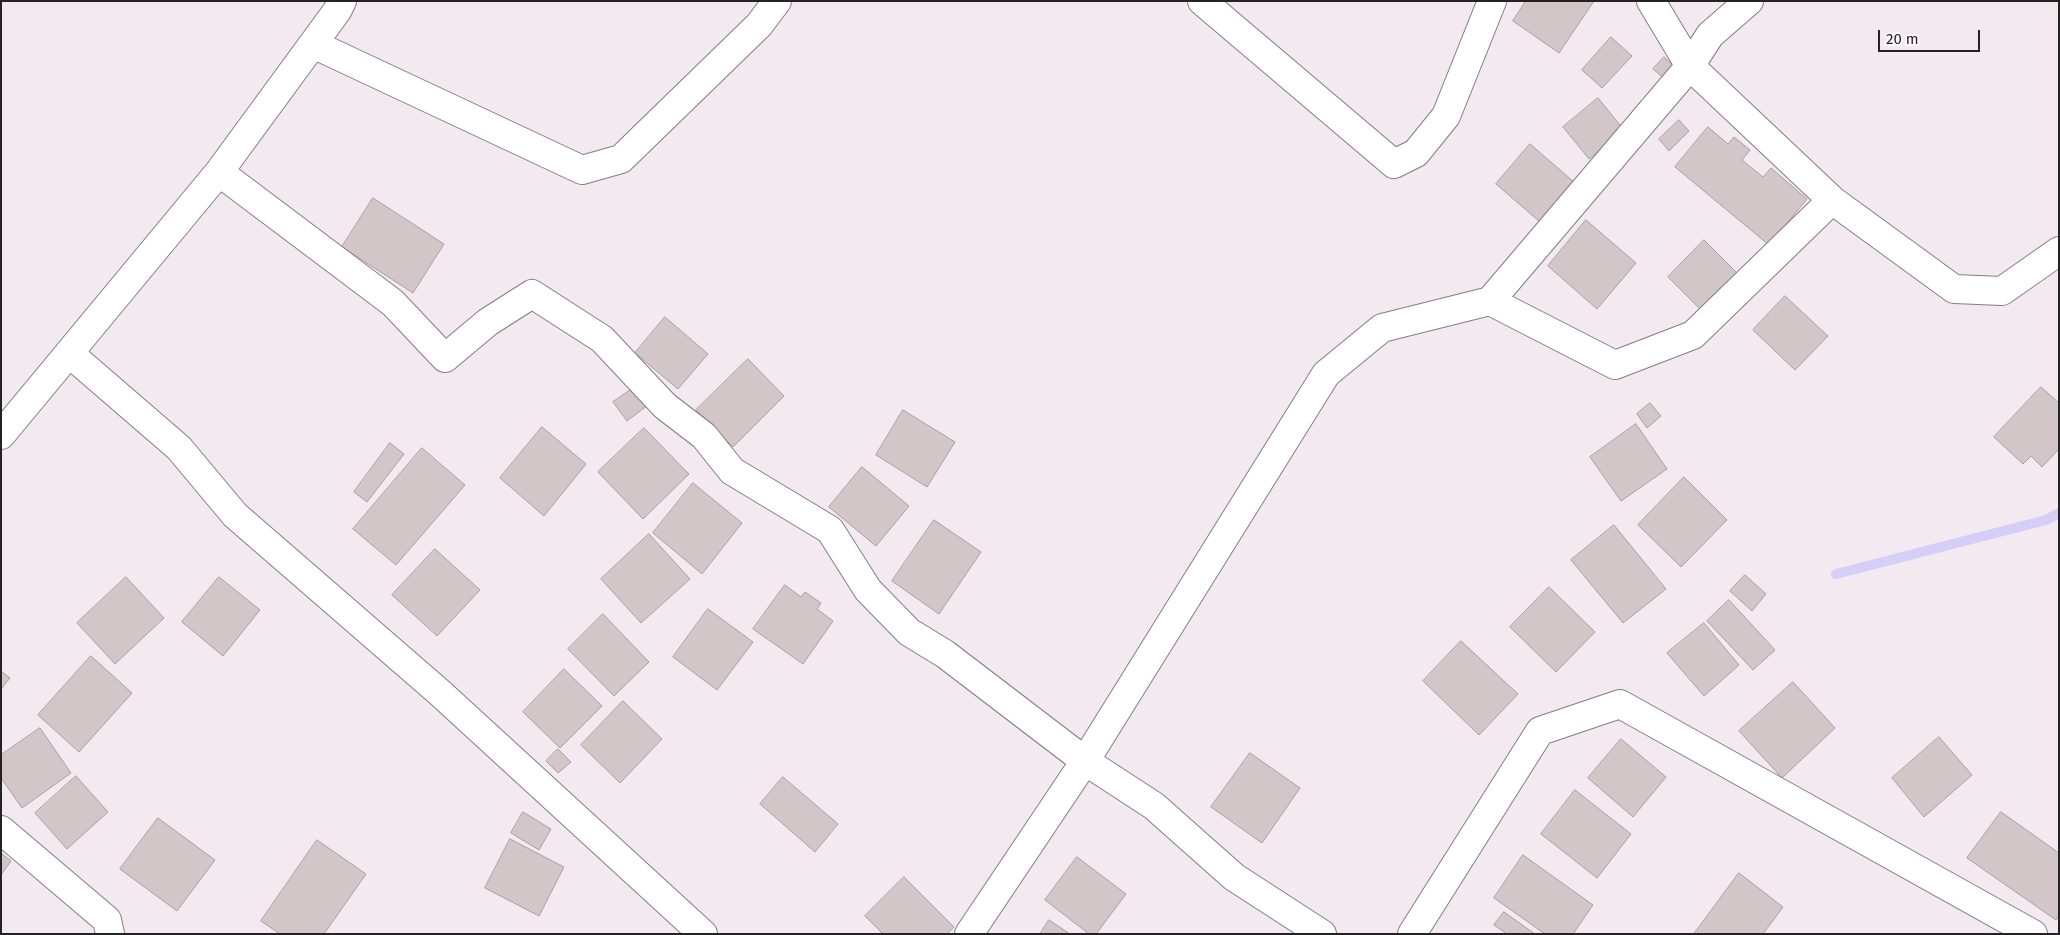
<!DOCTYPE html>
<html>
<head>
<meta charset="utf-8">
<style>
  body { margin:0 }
  #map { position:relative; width:2060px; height:935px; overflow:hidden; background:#f3e9f0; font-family:"Fira Sans",sans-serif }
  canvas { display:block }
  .frame { position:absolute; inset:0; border:2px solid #252224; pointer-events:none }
  .scale { position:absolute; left:1878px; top:30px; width:102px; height:22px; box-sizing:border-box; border:2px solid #252224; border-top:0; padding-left:6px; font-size:15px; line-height:18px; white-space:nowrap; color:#252224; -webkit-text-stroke:4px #fef8fc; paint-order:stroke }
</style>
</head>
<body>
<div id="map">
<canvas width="2060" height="935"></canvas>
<div class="frame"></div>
<div class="scale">20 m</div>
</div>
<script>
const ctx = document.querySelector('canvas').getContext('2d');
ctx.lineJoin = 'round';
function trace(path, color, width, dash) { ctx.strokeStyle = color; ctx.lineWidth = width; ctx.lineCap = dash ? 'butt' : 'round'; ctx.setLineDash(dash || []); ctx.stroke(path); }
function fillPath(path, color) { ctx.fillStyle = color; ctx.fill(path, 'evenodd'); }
const stream = new Path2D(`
  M 1836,574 L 2046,520 L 2059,513`);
const building = new Path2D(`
  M 1526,1 L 1594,1 L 1559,53 L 1513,21 Z
  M 1611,37 L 1632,56 L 1602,88 L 1582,70 Z
  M 1664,57 L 1677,69 L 1667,81 L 1653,69 Z
  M 1598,98 L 1624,130 L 1589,159 L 1563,127 Z
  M 1679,120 L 1689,131 L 1669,151 L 1659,139 Z
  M 1708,127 L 1728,144 L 1734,137 L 1750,150 L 1742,160 L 1763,177 L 1771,168 L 1807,199 L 1769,245 L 1675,167 Z
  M 1530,144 L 1574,182 L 1540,222 L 1496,184 Z
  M 373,198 L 444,244 L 413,293 L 342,247 Z
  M 1586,220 L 1636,263 L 1597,309 L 1548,266 Z
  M 1704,240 L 1739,275 L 1703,312 L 1668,277 Z
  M 1785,296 L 1828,336 L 1795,370 L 1753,330 Z
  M 665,317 L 708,354 L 678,389 L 635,353 Z
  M 748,359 L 784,396 L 733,447 L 696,410 Z
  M 635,387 L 648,405 L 627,421 L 613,402 Z
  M 2041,387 L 2059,403 L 2059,449 L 2042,467 L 2031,456 L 2023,464 L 1994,437 Z
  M 1650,403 L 1661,416 L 1647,428 L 1637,414 Z
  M 903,410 L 955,442 L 927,487 L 876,455 Z
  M 1636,424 L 1667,469 L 1621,501 L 1590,457 Z
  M 542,427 L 586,464 L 544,516 L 500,478 Z
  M 644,428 L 689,474 L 643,519 L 598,472 Z
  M 390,443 L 404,454 L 367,502 L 354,492 Z
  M 422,448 L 465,485 L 396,565 L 353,529 Z
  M 862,467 L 909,506 L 876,546 L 829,507 Z
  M 1684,477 L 1727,520 L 1681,567 L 1638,525 Z
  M 693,483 L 742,523 L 702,574 L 653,533 Z
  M 934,520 L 981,552 L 939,614 L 892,581 Z
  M 1614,525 L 1666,589 L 1623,623 L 1571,560 Z
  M 649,534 L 690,579 L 641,623 L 601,579 Z
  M 435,549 L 480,590 L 437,636 L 392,595 Z
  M 1745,575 L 1766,594 L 1752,611 L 1730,591 Z
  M 126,577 L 164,618 L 115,664 L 77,623 Z
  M 219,577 L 260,610 L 223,656 L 182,622 Z
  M 785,585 L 801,597 L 805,592 L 821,603 L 817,609 L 833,621 L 803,664 L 753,629 Z
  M 1549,587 L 1595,632 L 1556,672 L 1510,627 Z
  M 1729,600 L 1775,650 L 1753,670 L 1707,621 Z
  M 708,609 L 753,642 L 717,690 L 673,657 Z
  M 603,614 L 649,662 L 614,696 L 568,649 Z
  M 1704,623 L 1739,665 L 1704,696 L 1667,653 Z
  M 1461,641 L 1518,694 L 1479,735 L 1423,681 Z
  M 91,656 L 132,693 L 79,752 L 38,715 Z
  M 564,669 L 602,706 L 560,748 L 523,712 Z
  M 1,671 L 10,678 L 1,689 Z
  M 1793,682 L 1835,728 L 1782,778 L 1739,731 Z
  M 623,701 L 662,739 L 620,783 L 581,745 Z
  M 40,728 L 71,773 L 22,808 L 1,778 L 1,755 Z
  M 1939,737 L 1972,775 L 1924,817 L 1892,778 Z
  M 1621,739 L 1666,777 L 1633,817 L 1588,778 Z
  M 558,749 L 571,762 L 558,773 L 546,761 Z
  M 1250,753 L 1300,788 L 1262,843 L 1211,807 Z
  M 76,776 L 108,812 L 67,849 L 35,813 Z
  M 783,777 L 838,824 L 815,852 L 760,804 Z
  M 1575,790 L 1631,834 L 1597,878 L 1541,834 Z
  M 523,812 L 551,829 L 539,850 L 511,833 Z
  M 2001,812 L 2059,853 L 2059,915 L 2056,920 L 1967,858 Z
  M 158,818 L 215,860 L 177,911 L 120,869 Z
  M 510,839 L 564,867 L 539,916 L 485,888 Z
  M 317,840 L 366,874 L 324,934 L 280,934 L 261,921 Z
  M 1,853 L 11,861 L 1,875 Z
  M 1523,855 L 1593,905 L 1573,934 L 1545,934 L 1494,898 Z
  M 1077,857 L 1126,894 L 1096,934 L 1089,934 L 1045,900 Z
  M 1739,873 L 1783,907 L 1763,934 L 1694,934 Z
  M 904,877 L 954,927 L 947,934 L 883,934 L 865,916 Z
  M 1504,912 L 1535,934 L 1507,934 L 1494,925 Z
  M 1049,920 L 1070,934 L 1040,934 Z`);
const minor = new Path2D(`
  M 1202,1 L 1394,164 L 1416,153 L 1446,116 L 1492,1
  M 1651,1 L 1690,66 L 1832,200 L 1954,289 L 2002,291 L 2059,251
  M 313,44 L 582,170 L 621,159 L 759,25 L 777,1
  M 219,172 L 393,303 L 445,358 L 488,322 L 532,294 L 602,339 L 665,406 L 704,436 L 732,471 L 830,530 L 868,590 L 909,632 L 945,654 L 1085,761 L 1154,806 L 1234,877 L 1322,934
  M 1490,301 L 1615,365 L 1693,335 L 1832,200
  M 69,353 L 179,448 L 235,515 L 439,692 L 703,934
  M 1,435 L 219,172 L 337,11 L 342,1
  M 1,830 L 107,920 L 110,934
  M 969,934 L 1085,761 L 1326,374 L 1382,328 L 1490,301 L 1690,66 L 1710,35 L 1749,1
  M 1412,934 L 1540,731 L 1620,704 L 2033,934`);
trace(stream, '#d5cff7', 10);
fillPath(building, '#d3c6c9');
trace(building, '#aa9ea1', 1);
trace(minor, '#867c83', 30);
trace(minor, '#fff', 28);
</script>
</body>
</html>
